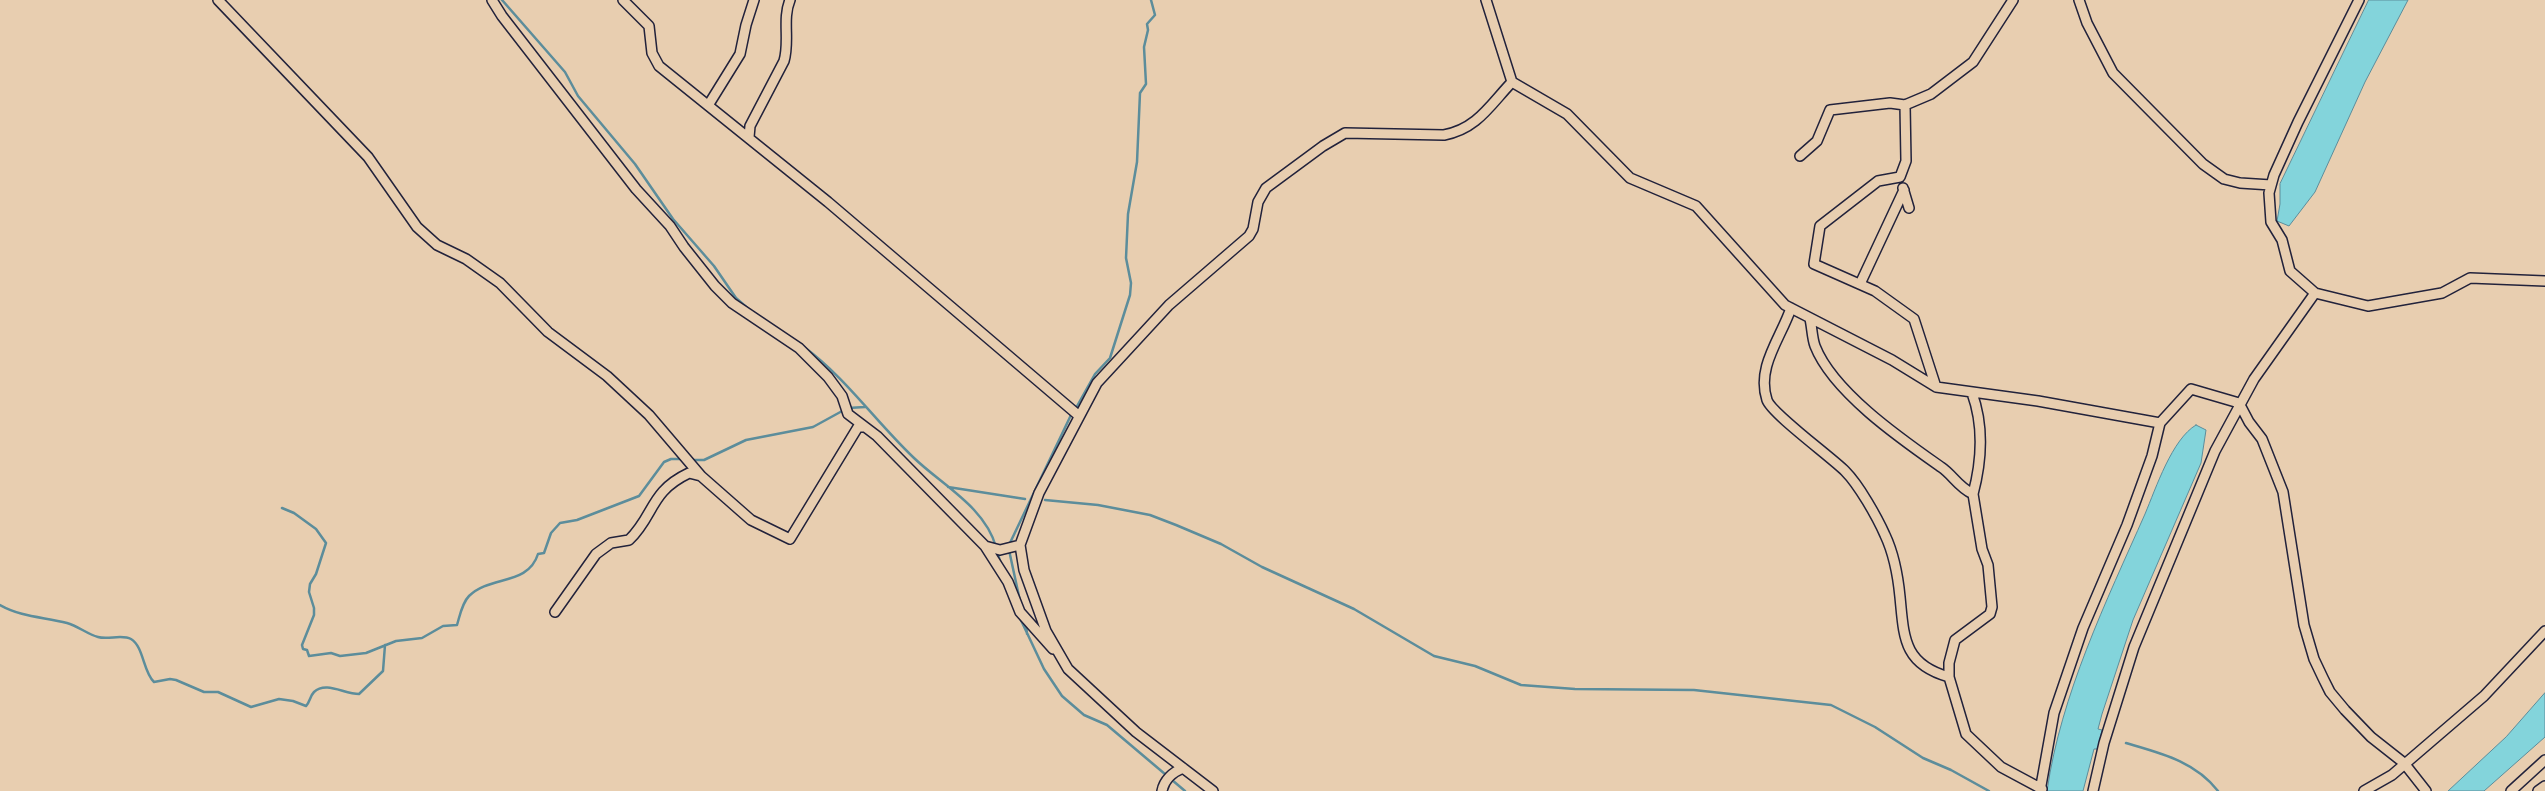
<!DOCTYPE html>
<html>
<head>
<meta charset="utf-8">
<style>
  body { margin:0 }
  canvas { display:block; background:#e8ceb0 }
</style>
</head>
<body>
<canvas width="2545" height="791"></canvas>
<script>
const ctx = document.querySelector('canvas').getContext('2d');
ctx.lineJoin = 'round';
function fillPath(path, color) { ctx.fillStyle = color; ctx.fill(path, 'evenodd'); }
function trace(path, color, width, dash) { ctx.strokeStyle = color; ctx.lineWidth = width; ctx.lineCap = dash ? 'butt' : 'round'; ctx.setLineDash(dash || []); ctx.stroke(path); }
const water = new Path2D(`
  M 2369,0 L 2408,0 L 2365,82 L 2315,192 L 2289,226 L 2277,221 L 2280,204 L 2280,184 Z
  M 2196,425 L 2206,430 L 2201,463 L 2133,620 L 2102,714 L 2098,729 L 2102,730 L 2098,749 L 2094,749 L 2083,791 L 2047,791 C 2061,694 2106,602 2145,514 C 2156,488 2172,439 2196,425 Z
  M 2545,693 L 2545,737 L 2484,791 L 2448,791 L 2506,737 Z`);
const stream = new Path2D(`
  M 502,0 L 565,72 L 578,96 L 635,164 L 673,219 L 714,266 L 736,298 L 752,312
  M 804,347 C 846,378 876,422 914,458 C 942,485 985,507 996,547
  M 848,408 L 865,407
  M 1076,408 L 1095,374 L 1110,358 L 1130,295 L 1131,283 L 1126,258 L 1128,214 L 1137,162 L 1140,93 L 1146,84 L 1144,47 L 1148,30 L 1147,24 L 1155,15 L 1151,0
  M 691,460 L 704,460 L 746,440 L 813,427 L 844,410
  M 948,487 L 1025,499
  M 1045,500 L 1098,505 L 1150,515 L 1176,525 L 1221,544 L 1262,567 L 1354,609 L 1434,656 L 1475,666 L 1521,685 L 1575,689 L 1694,690 L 1831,705 L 1875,727 L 1923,758 L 1951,770 L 1989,791
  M 282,508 L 294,513 L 316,529 L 326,543 L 316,574 L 310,584 L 309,592 L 314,608 L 314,615 L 302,645 L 303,649 L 307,650 L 309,656 L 331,653 L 340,656 L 366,653 L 396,641 L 422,638 L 443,626 L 457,625 C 460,615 462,603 469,596 C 490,575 528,586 538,554 L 544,553 L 551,533 L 560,523 L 577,520 L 639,496 L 664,462 L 671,459 L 682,459
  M 1009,545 L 1071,415
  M 1009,550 L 1020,601
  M 997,551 L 1001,564
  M 0,605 C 21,617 44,617 67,623 C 78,626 87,634 98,637 C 108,640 122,634 131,639 C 144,647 143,672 154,682 L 170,679 L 176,680 L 204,692 L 218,692 L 251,707 L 279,699 L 293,701 L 306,706 C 310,702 310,696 314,692 C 326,681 344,694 359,694 L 383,671 L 385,645
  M 1019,616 L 1044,669 L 1062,696 L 1084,715 L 1107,725 L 1185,791
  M 1026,624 L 1027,634
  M 2126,743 C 2160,753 2195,761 2218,791`);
const minor = new Path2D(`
  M 218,0 L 368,157 L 417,227 L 437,245 L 466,259 L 500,283 L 548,332 L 607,376 L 649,415 L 701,476
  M 492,0 L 502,16 L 636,189 L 670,226 L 684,247 L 715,286 L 732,303 L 799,348 L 828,377 L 842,396 L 848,414 L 877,436 L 985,546 L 1008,582 L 1020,612 L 1053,649
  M 623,0 L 649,26 L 652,53 L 659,66 L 828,202 L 1078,415
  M 1486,0 L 1512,82 L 1567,114 L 1630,178 L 1696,206 L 1785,305 L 1892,360 L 1936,387 L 2038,401 L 2160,423 L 2191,389 L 2239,403 L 2249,422 L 2262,439 L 2283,492 L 2304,625 L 2314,659 L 2323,678 L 2330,692 L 2345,710 L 2371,737 L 2404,763 L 2426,791
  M 2079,0 L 2087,23 L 2113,73 L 2203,164 L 2224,179 L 2240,183 L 2271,185
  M 709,104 L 740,54 L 746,25 L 754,0
  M 1905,105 L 1906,161 L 1900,177 L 1878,181 L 1820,226 L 1814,264 L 1875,291 L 1914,319 L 1936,387
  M 749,137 L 750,126 L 784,61 C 790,41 782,19 790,0
  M 1800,156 L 1817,141 L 1830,110 L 1890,103 L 1905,105 L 1931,94 L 1973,62 L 2013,0
  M 1903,188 L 1909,208
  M 1860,284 L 1904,190
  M 2315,293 L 2290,271 L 2282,240 L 2271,222 L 2269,193 L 2274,175 L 2298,122 L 2359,0
  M 1791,308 C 1781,338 1756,367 1767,400 C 1771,413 1831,457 1845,471 C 1859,485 1877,517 1885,535 C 1894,554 1898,576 1900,597 C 1904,637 1903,664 1949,677
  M 1810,319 C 1812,327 1812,338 1815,346 C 1833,392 1901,439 1941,467 C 1953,475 1958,487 1973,494 C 1982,460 1984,426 1972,393
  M 1973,494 L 1982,549 L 1988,565 L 1992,607 L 1990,614 L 1955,640 L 1949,663 L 1949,677 L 1966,734 L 2001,767 L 2042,789
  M 985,546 L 1000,550 L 1020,545
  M 555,612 L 596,554 L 611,543 L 629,540 C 655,515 649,492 689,473 L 701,476 L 751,520 L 790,539 L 858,427 L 863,427
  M 1162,791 C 1164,780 1173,772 1183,768
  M 1213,791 L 1136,732 L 1068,669 L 1046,631 L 1024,570 L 1020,545 L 1039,493 L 1097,383 L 1169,305 L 1249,236 L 1253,229 L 1258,202 L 1266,188 L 1323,146 L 1345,133 L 1444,135 C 1477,129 1490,105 1512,82
  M 2040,791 L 2054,713 L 2083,628 L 2127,525 L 2152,456 L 2160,423
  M 2093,791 L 2104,743 L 2134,647 L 2215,451 L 2254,379 L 2315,293 L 2368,306 L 2442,293 L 2470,278 L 2545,281
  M 2364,791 L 2392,775 L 2484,696 L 2545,631
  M 2511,791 L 2545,760
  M 2538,791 L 2545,786`);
fillPath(water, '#83d4db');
trace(water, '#5c8d9b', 1);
trace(stream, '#5c8d9b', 2.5);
trace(minor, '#22223b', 12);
trace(minor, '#e8ceb0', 9);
</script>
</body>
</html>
